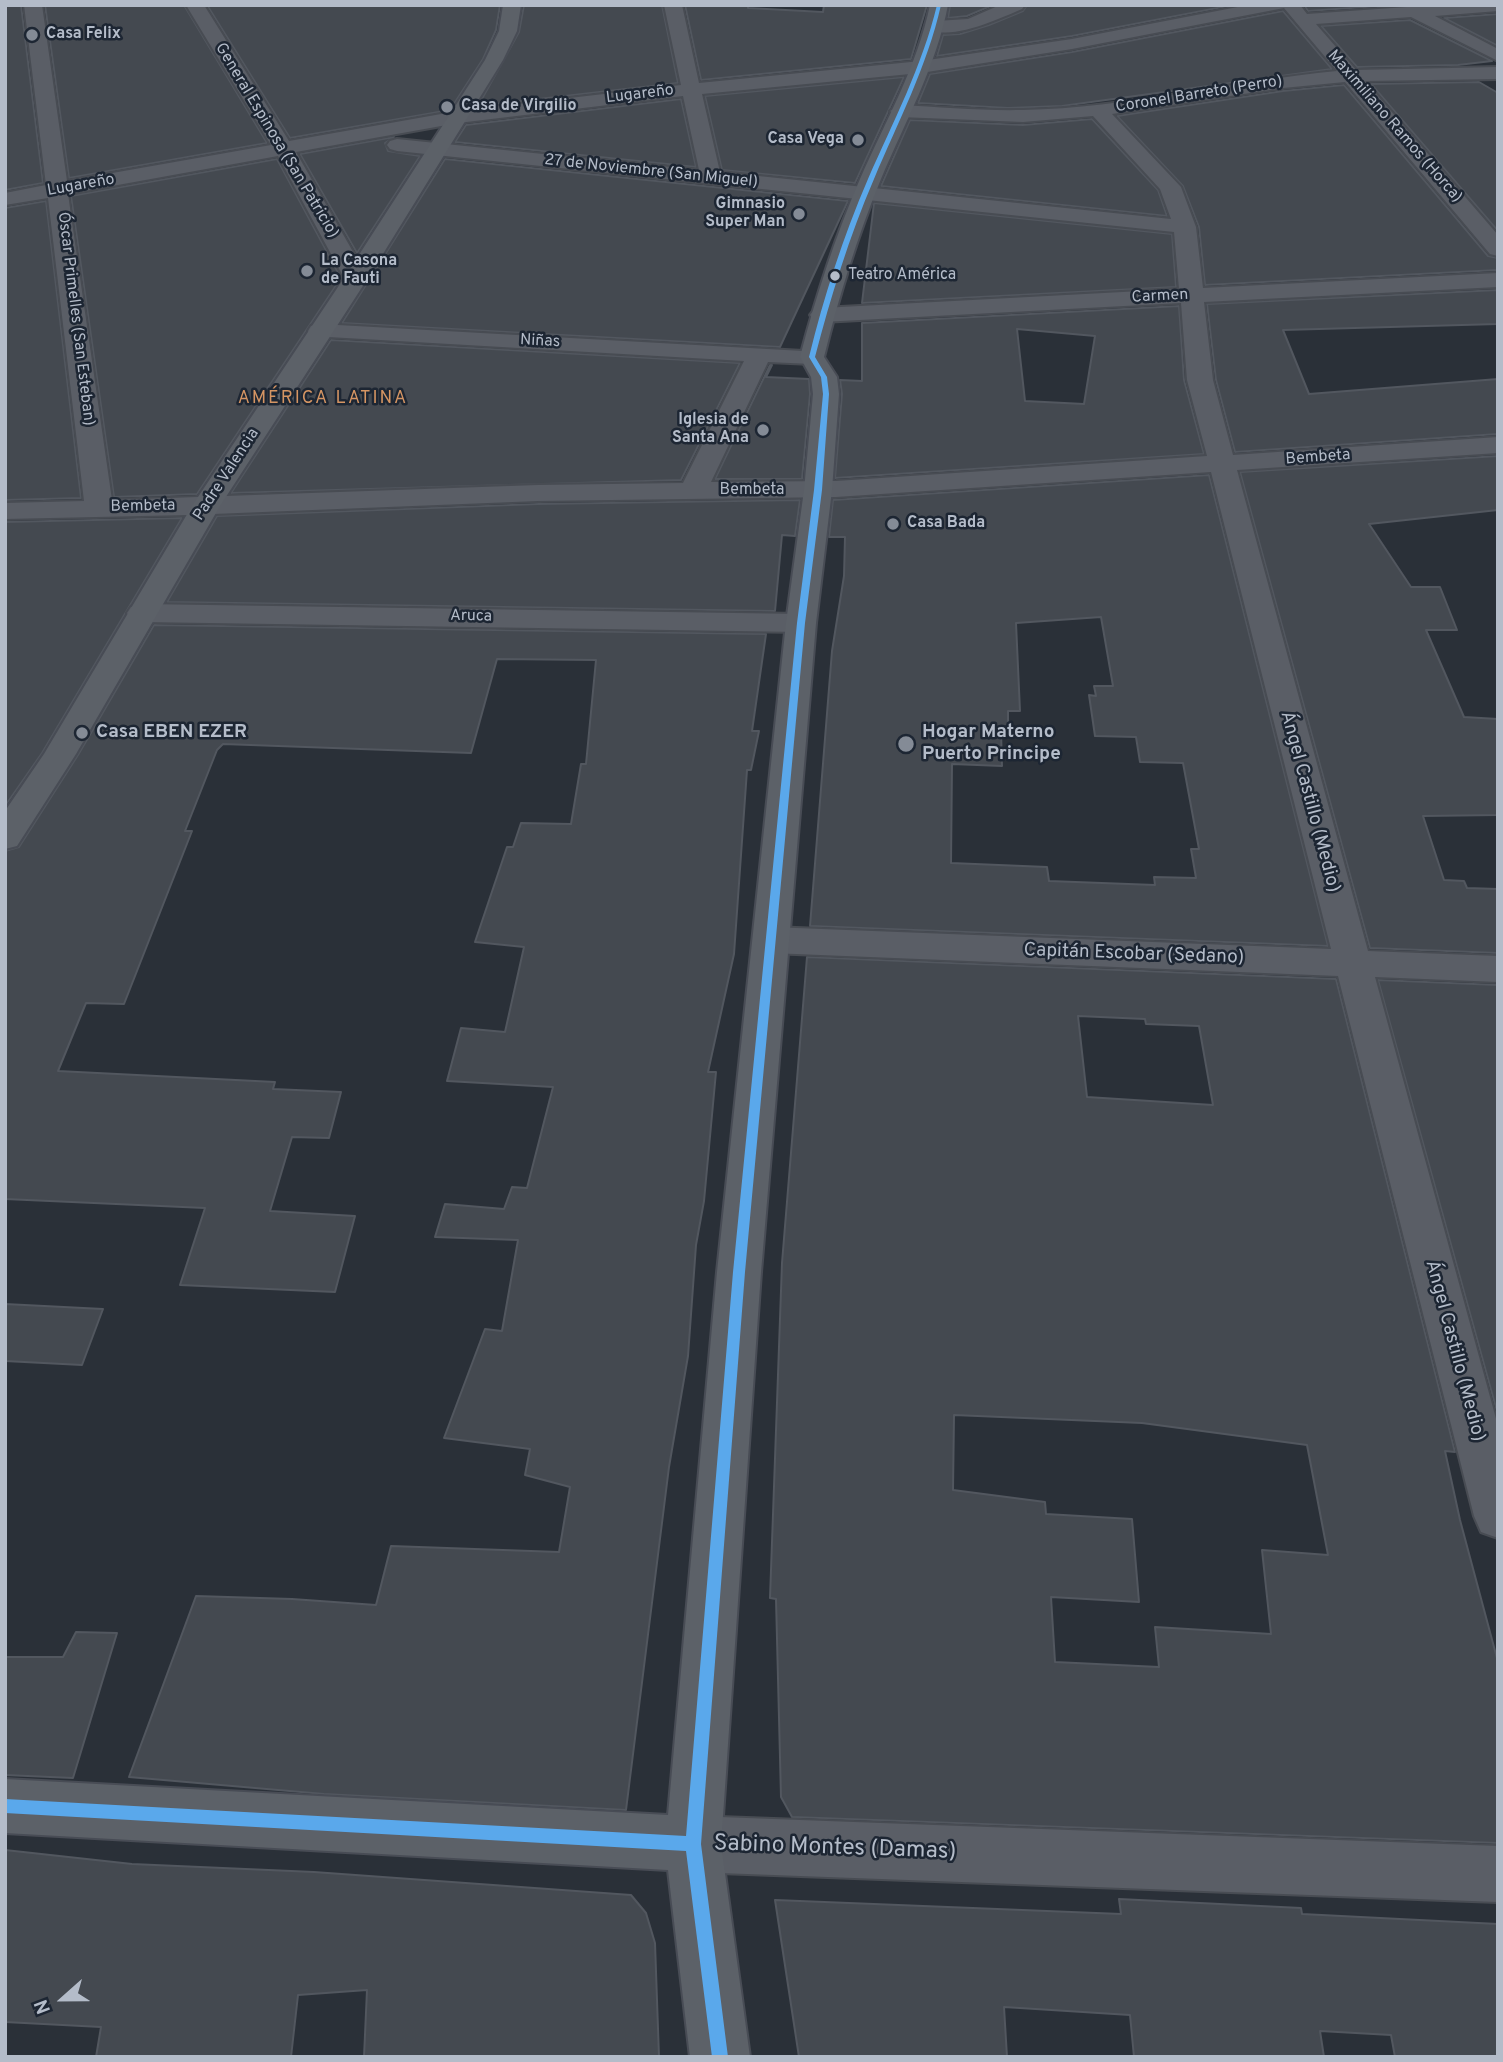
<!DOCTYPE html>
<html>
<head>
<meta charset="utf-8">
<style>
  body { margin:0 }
  #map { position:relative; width:1503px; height:2062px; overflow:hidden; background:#2a3038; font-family:Overpass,sans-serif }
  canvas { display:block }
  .frame { position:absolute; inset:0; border:7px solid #b4bcc9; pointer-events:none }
  .north { position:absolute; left:28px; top:1964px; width:70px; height:70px; -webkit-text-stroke:5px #1d2633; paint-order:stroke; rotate:249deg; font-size:19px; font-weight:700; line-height:28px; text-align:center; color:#b4bcc9 }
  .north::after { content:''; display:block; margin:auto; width:24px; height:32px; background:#b4bcc9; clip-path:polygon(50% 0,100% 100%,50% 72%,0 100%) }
</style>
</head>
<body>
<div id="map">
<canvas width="1503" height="2062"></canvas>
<div class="frame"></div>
<div class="north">N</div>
</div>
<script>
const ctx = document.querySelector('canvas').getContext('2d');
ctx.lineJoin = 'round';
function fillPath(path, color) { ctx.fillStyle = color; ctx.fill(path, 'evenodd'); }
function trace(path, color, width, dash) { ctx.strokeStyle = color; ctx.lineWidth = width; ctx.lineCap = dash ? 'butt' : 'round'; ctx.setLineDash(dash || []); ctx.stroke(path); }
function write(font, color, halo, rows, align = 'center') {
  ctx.font = font + ' Overpass,sans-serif'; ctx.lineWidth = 5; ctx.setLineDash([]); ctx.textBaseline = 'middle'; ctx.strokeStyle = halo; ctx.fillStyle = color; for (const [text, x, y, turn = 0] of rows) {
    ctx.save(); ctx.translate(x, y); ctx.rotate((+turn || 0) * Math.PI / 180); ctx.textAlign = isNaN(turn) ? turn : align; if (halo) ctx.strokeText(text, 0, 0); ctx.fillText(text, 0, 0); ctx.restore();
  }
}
const building = new Path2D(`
  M 5,5 L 21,5 L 43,183 L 5,190 Z
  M 45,5 L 184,5 L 267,143 L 69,178 Z
  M 207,5 L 500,5 L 496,30 L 483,59 L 450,110 L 290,138 Z
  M 524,5 L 662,5 L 678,83 L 478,106 L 519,32 Z
  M 685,5 L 748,5 L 748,8 L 823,12 L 824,5 L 927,5 L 911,59 L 701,80 Z
  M 950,5 L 993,5 L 967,16 L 948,18 Z
  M 1027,5 L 1233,5 L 1072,36 L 937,56 L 943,35 L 960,34 L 989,25 L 1023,11 Z
  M 1304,5 L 1394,5 L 1308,11 Z
  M 1283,11 L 1332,69 L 1062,106 L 1008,108 L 918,103 L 930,74 L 1072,52 Z
  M 1498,14 L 1498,46 L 1444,18 Z
  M 1410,20 L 1492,61 L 1458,65 L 1357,67 L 1321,26 Z
  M 904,77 L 855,183 L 722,170 L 705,96 Z
  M 1479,82 L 1498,93 L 1498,231 L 1371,84 Z
  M 1344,85 L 1488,256 L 1498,258 L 1498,270 L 1205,285 L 1199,227 L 1183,186 L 1117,116 L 1283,91 Z
  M 681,99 L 696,167 L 455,142 L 466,125 Z
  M 1092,119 L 1158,190 L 1167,216 L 881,186 L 910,120 L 1023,125 Z
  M 394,137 L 385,143 L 388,151 L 420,156 L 357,253 L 300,154 Z
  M 277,159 L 341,278 L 197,494 L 114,497 L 71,196 Z
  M 445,159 L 848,201 L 780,347 L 342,323 Z
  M 46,201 L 81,498 L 5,500 L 5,208 Z
  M 874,203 L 1172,234 L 1176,287 L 862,303 Z
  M 1498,290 L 1498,324 L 1283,330 L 1309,394 L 1498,379 L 1498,434 L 1235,452 L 1216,380 L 1207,304 Z
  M 1179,306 L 1184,380 L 1204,454 L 835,478 L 842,394 L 840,380 L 862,381 L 862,323 ZM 1017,329 L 1095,336 L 1084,404 L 1025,401 Z
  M 331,340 L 740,363 L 681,480 L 231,493 Z
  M 770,365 L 772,365 L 766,377 L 809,379 L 810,394 L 802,479 L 715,479 Z
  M 1498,456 L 1498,510 L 1369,524 L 1411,587 L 1440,587 L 1457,630 L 1426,630 L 1464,717 L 1498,719 L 1498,815 L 1423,816 L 1444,880 L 1464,881 L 1467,888 L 1498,889 L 1498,953 L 1370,948 L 1240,472 Z
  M 1209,475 L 1328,946 L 810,926 L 832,651 L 844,576 L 845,537 L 829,537 L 833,500 ZM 1101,617 L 1113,686 L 1094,686 L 1096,696 L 1089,695 L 1095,736 L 1136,737 L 1140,762 L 1183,763 L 1199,849 L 1191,849 L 1196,878 L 1154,877 L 1155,885 L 1049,881 L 1047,867 L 951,863 L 952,764 L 1002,766 L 1001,731 L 1008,731 L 1008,711 L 1020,711 L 1016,623 Z
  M 800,500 L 795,536 L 782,535 L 775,611 L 167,602 L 217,516 L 538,504 Z
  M 182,518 L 42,753 L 5,806 L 5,522 Z
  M 154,625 L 766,634 L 752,731 L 759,731 L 751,770 L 747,770 L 734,954 L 708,1072 L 716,1072 L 704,1201 L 696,1245 L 688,1356 L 669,1467 L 626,1810 L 324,1794 L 129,1777 L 196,1596 L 292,1599 L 376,1605 L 391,1546 L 559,1552 L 570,1487 L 525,1475 L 530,1449 L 444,1438 L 485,1329 L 502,1331 L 518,1240 L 435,1237 L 445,1204 L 504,1209 L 512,1187 L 527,1188 L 553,1087 L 447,1081 L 461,1028 L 505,1032 L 524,947 L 475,942 L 507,847 L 513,847 L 521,823 L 571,824 L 581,764 L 586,764 L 596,660 L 497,659 L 471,753 L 223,744 L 217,750 L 185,831 L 192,831 L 124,1004 L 86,1003 L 58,1071 L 275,1082 L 273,1089 L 341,1092 L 329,1138 L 292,1137 L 270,1211 L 355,1216 L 335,1292 L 180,1285 L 205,1208 L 5,1199 L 5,851 L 19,847 L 78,755 Z
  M 807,957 L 1336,979 L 1455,1452 L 1445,1451 L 1460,1520 L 1498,1662 L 1498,1843 L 792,1817 L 781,1797 L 776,1599 L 770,1598 L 782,1263 ZM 1078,1016 L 1145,1019 L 1146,1024 L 1199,1026 L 1213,1105 L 1087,1097 ZM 954,1415 L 1142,1423 L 1307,1445 L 1328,1555 L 1262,1550 L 1271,1634 L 1155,1627 L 1159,1667 L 1055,1662 L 1051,1597 L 1139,1602 L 1132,1519 L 1046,1514 L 1045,1502 L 953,1490 Z
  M 1378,980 L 1498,985 L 1498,1415 Z
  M 5,1304 L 103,1309 L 82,1365 L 5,1361 Z
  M 76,1632 L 117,1633 L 73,1778 L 5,1775 L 5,1657 L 63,1657 Z
  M 5,1850 L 132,1864 L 314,1872 L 631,1895 L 646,1913 L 655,1943 L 659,2057 L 364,2057 L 367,1990 L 298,1995 L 291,2057 L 96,2057 L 101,2027 L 5,2022 Z
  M 1119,1899 L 1301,1908 L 1302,1914 L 1498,1924 L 1498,2057 L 1395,2057 L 1391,2035 L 1320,2031 L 1324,2057 L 1134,2057 L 1130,2015 L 1004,2007 L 1007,2057 L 799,2057 L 775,1900 L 1121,1914 Z`);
const minor = new Path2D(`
  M 24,5 L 42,5 L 67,181 L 271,145 L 186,5 L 204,5 L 289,141 L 458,111 L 681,85 L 664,5 L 682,5 L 699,83 L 921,61 L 1072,39 L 1248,5 L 1300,5 L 1307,14 L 1435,5 L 1498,5 L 1498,11 L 1435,16 L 1498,49 L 1498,61 L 1411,17 L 1316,24 L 1356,70 L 1498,67 L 1498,79 L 1365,81 L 1498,235 L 1498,256 L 1490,254 L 1345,82 L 1283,88 L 1112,114 L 1181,187 L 1196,227 L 1203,288 L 1498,273 L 1498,287 L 1204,302 L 1213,380 L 1233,455 L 1498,437 L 1498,453 L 1237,470 L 1368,951 L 1498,956 L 1498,982 L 1375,977 L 1498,1426 L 1498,1538 L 1481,1532 L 1474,1516 L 1338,976 L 771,953 L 758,949 L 753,940 L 758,931 L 771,927 L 1331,949 L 1211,472 L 836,497 L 538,501 L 188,515 L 5,519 L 5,503 L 84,501 L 48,198 L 5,205 L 5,193 L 46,185 ZM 1284,8 L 1337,71 C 1232,81 1128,108 1023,110 C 982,111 941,107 900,105 L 890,111 L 900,117 L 1023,122 L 1093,116 L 1160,189 L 1171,219 L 720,172 L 702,94 L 921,73 L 1072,49 ZM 683,96 L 699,170 L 397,139 L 390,141 L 387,145 L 390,149 L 397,151 L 1174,232 L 1179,289 L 822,308 L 814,310 L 810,315 L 814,320 L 822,322 L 1181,303 L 1187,380 L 1207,456 L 836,481 L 711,482 L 768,362 L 812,364 L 821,362 L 824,357 L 821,352 L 320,324 L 311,326 L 308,331 L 311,336 L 744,361 L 683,483 L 538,485 L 112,500 L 68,194 L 278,156 L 344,278 L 348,283 L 364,283 L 368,278 L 296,152 L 458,123 Z
  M 1000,5 L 1025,5 L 1022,9 C 1003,17 944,45 927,26 L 936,21 L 968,19 Z
  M 142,604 L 801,614 L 812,617 L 816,623 L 812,629 L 801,632 L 142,622 L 131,619 L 127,613 L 131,607 Z
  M 693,1816 L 1498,1846 L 1498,1902 L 693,1872 L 673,1864 L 665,1844 L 673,1824 Z`);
const major = new Path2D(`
  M 503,5 L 521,5 L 517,31 L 503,60 L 368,278 L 220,506 L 76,754 L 17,846 L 5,849 L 5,811 L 44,754 L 192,506 L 344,278 L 485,60 L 499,31 Z
  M 930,5 L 948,5 C 936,67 905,122 881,179 C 857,237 839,296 824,357 L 837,377 L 839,394 L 832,490 L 816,623 L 761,1272 L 721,1844 L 750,2057 L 690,2057 L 668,1870 L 5,1833 L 5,1779 L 668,1815 L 717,1272 L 786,623 L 804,490 L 813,394 L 811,377 L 800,357 C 816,296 835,237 860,179 C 885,122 917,67 930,5 Z`);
const bus1 = new Path2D(`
  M 937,5 L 941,5 C 927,67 898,122 874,179 C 849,237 831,296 815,357 L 827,377 L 829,394 L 822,490 L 805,623 L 745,1272 L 701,1844 L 728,2057 L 712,2057 L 686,1851 L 5,1813 L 5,1799 L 686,1836 L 733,1272 L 797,623 L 814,490 L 823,394 L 821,377 L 809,357 C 824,296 843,237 868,179 C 893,122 922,67 937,5 Z`);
const markers = [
  [32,35,7,"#848b96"],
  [447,107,7,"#848b96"],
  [858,140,7,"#848b96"],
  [799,214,7,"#848b96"],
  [307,271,7,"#848b96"],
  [835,276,6,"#b4bcc9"],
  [763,430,7,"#848b96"],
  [893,524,7,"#848b96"],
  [82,733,7,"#848b96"],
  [906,744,9,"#848b96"]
];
const farPoinames = [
  ["Casa Felix",46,35],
  ["Casa de Virgilio",461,107],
  ["Casa Vega",844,140,"right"],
  ["Gimnasio",785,205,"right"],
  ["Super Man",785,223,"right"],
  ["La Casona",321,262],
  ["de Fauti",321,280],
  ["Iglesia de",749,421,"right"],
  ["Santa Ana",749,439,"right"],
  ["Casa Bada",907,524]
];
const farStreetnames = [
  ["Lugareño",640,95,-7],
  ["Coronel Barreto (Perro)",1199,95,-9],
  ["Maximiliano Ramos (Horca)",1394,127,49],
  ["General Espinosa (San Patricio)",276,141,59],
  ["27 de Noviembre (San Miguel)",651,172,6],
  ["Lugareño",81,186,-10],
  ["Carmen",1160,297,-3],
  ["Óscar Primelles (San Esteban)",75,319,83],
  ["Niñas",540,342,3],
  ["Bembeta",1318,458,-4],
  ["Padre Valencia",227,475,-57],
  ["Bembeta",752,491],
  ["Bembeta",143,507,-1],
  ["Aruca",471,617,1]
];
const farBusnames = [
  ["Teatro América",848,276]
];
const farNeighbourhoodnames = [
  ["AMÉRICA LATINA",323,399]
];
const poiNames = [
  ["Casa EBEN EZER",96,733],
  ["Hogar Materno",922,733],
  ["Puerto Principe",922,755]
];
const streetNames = [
  ["Ángel Castillo (Medio)",1309,802,75],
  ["Capitán Escobar (Sedano)",1134,955,2],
  ["Ángel Castillo (Medio)",1454,1351,75]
];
const nearStreetnames = [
  ["Sabino Montes (Damas)",835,1849,2]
];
fillPath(building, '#444950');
trace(building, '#52575f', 2);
trace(minor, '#484c53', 4);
trace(major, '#484c55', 4);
fillPath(minor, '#5a5e66');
fillPath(major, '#5c6168');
fillPath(bus1, '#5aa8eb');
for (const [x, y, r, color] of markers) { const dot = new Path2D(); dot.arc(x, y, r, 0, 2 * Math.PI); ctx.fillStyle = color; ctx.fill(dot); trace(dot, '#1d2633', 2.5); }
write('bold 16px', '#b4bcc9', '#1d2633', farPoinames, 'left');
write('16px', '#b4bcc9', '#1d2633', farStreetnames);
write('16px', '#b4bcc9', '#1d2633', farBusnames, 'left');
ctx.letterSpacing = '2px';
write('18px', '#d59563', '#1d2633', farNeighbourhoodnames);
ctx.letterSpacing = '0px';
write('bold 19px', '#b4bcc9', '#1d2633', poiNames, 'left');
write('19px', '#b4bcc9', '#1d2633', streetNames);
write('23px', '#b4bcc9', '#1d2633', nearStreetnames);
</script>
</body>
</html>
